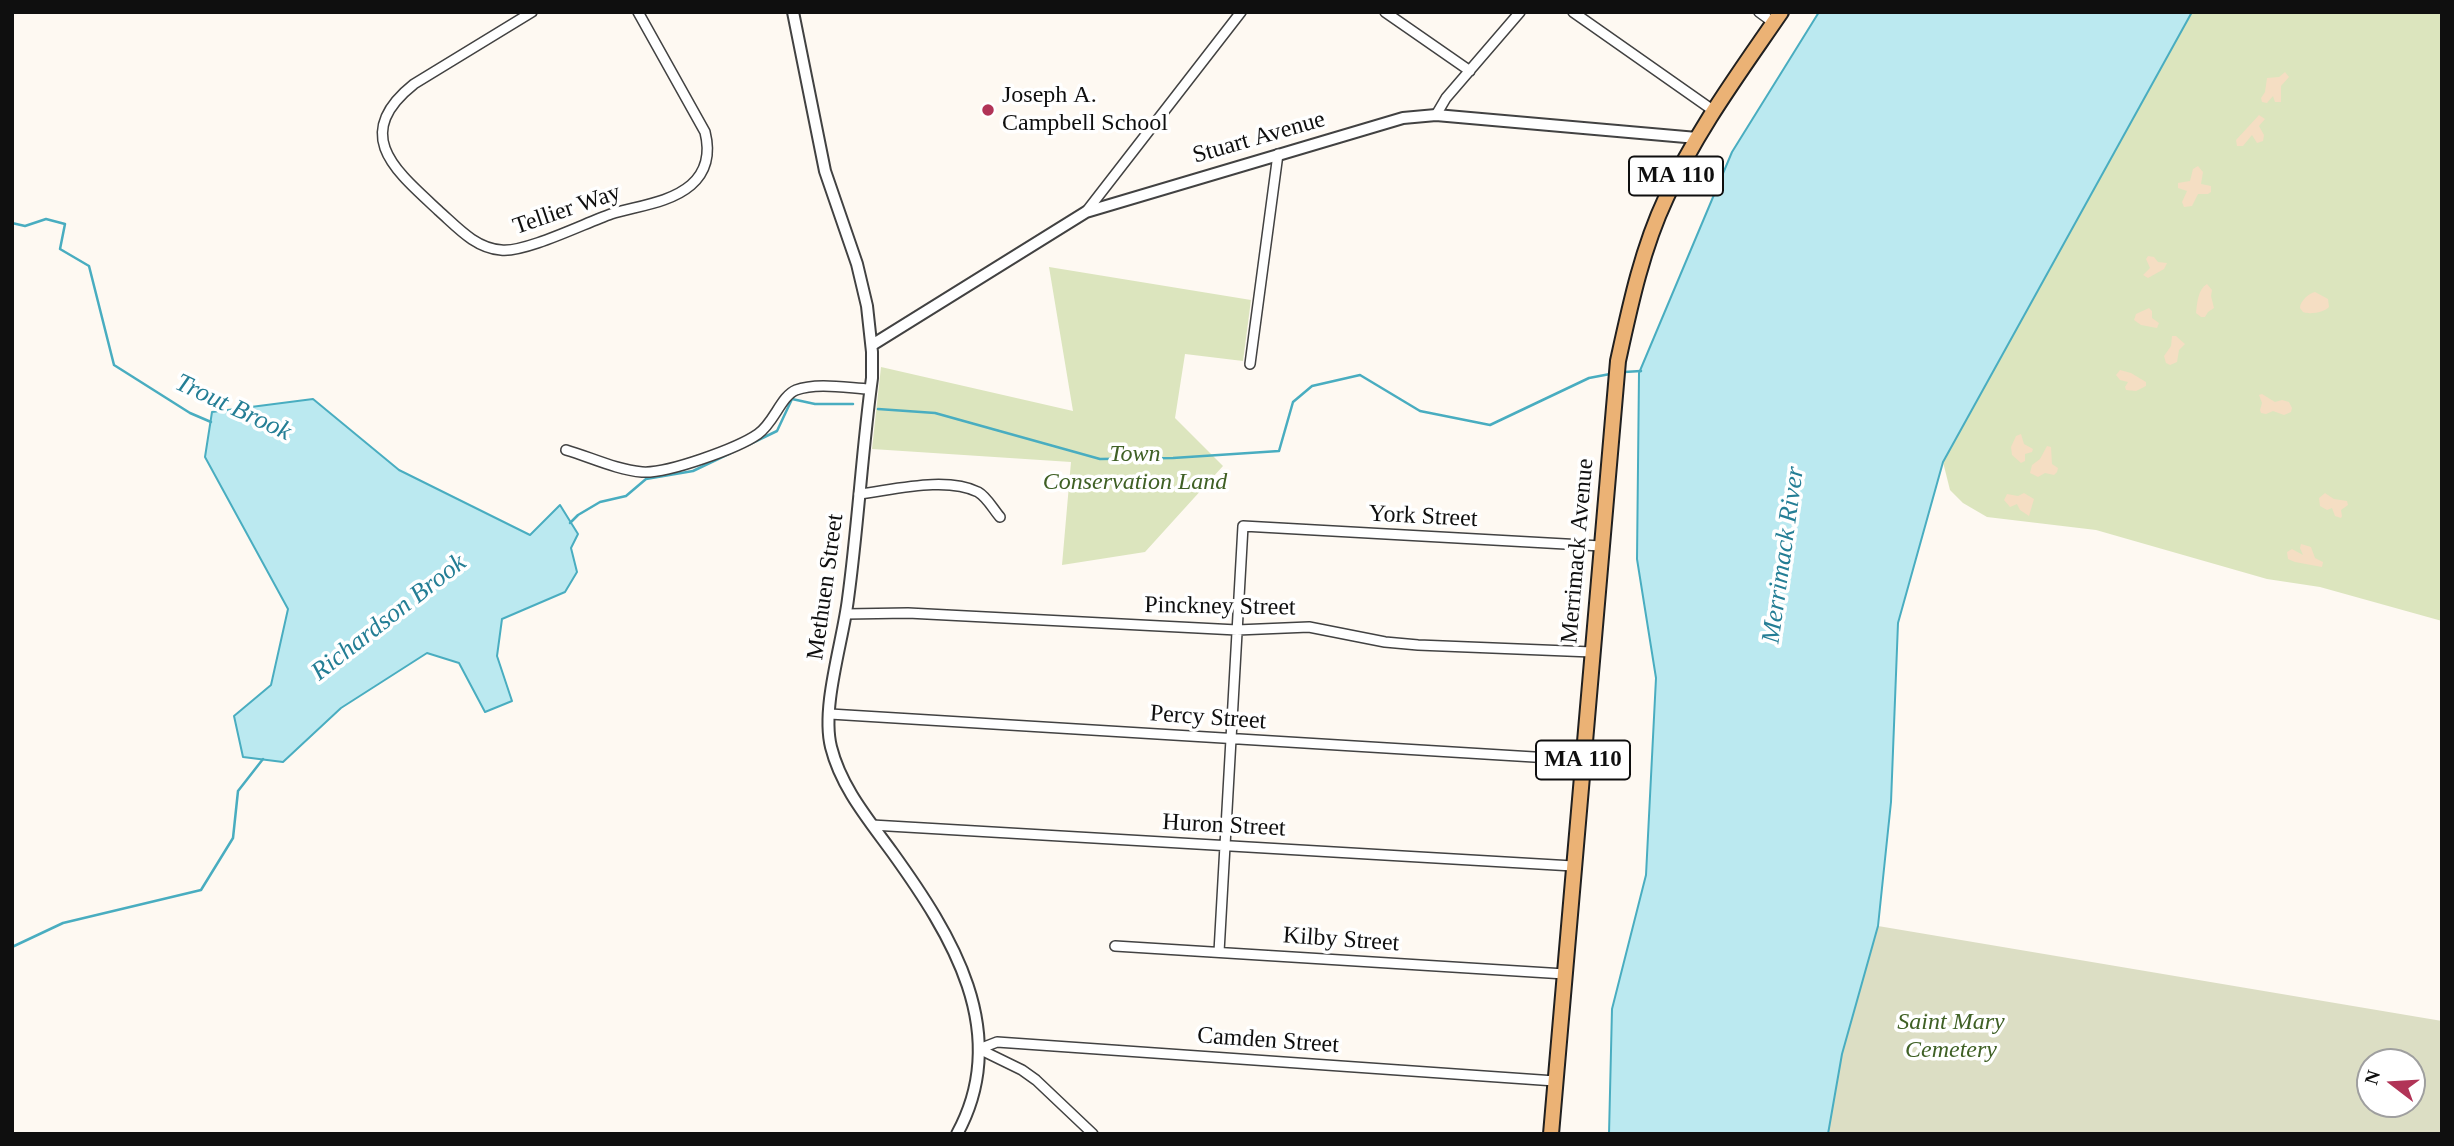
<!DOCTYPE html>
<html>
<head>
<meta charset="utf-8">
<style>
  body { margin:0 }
  #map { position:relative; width:2454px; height:1146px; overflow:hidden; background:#fef9f2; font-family:"Times New Roman",serif }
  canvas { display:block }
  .frame { position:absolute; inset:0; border:14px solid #0f0f0f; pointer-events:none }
  .north { position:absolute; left:2356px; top:1048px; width:70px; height:70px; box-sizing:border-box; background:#fff; border:2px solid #9f9f9f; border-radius:50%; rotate:287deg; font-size:19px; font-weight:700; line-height:28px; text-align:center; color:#0f0f0f }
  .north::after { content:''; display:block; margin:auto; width:24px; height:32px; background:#b13457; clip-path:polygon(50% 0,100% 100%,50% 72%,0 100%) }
</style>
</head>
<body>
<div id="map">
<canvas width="2454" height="1146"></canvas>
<div class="frame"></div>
<div class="north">N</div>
</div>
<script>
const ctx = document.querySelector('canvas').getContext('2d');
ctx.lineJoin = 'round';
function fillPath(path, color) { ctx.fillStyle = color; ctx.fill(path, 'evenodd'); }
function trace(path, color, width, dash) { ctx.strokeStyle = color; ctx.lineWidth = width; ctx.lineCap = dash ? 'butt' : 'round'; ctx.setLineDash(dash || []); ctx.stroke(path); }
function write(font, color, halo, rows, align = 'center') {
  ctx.font = font + ' "Times New Roman",serif'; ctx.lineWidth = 7; ctx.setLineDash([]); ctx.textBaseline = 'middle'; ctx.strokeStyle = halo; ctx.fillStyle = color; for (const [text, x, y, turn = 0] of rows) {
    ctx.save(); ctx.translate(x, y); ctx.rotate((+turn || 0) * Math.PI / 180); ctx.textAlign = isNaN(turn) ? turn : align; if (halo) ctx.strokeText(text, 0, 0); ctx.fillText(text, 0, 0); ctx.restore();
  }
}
const green = new Path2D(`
  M 2192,12 L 2442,12 L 2442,621 L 2320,587 L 2267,579 L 2096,530 L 1987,517 L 1963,503 L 1950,490 L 1943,462 Z
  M 1049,267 L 1251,300 L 1243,361 L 1185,354 L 1175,418 L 1223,466 L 1145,552 L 1062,565 L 1071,462 L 872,449 L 881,367 L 1073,411 Z`);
const sand = new Path2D(`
  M 2285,72 L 2289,77 L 2281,86 L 2281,102 L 2275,102 L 2273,96 L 2267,103 L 2262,102 L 2261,98 L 2265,92 L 2267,78 L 2279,77 Z
  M 2259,115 L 2265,119 L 2259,126 L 2264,135 L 2263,141 L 2257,143 L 2252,135 L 2243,146 L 2237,146 L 2236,140 Z
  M 2198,166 L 2203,172 L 2201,184 L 2211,186 L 2211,192 L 2208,194 L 2198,194 L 2192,206 L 2184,207 L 2182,202 L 2187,191 L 2178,188 L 2178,183 L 2190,181 L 2193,169 Z
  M 2148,256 L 2154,257 L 2158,262 L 2167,263 L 2164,269 L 2148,278 L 2143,275 L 2150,268 L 2146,259 Z
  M 2207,284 L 2212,290 L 2211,296 L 2214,308 L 2208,312 L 2205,317 L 2201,317 L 2196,313 C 2197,303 2198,289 2207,284 Z
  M 2315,292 L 2328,299 L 2329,307 C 2325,312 2310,315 2303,312 L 2300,308 C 2300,301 2309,293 2315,292 Z
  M 2149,308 L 2152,311 L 2152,318 L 2159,323 L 2157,328 L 2141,325 L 2134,320 L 2136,314 Z
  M 2172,336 L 2176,336 L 2185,344 L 2179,350 L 2177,362 L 2170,365 L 2166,363 L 2164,356 L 2171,346 Z
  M 2120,370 L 2131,373 L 2146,382 L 2146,386 L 2136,391 L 2126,390 L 2125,387 L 2128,382 L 2120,380 L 2116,375 Z
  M 2262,394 L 2275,402 L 2282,400 L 2289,402 L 2292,408 L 2291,412 L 2284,415 L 2273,411 L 2266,414 L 2261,413 L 2260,410 L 2262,403 L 2259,395 Z
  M 2021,434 L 2024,444 L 2033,449 L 2032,452 L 2025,454 L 2025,461 L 2021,463 L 2012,455 L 2011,447 L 2016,436 Z
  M 2047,446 L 2051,447 L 2052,464 L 2058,468 L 2057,472 L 2054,475 L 2045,473 L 2038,477 L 2030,473 L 2032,465 L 2040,459 Z
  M 2024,493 L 2034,499 L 2029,516 L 2020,510 L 2017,504 L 2010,507 L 2004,500 L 2007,494 L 2018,496 Z
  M 2325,493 L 2334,499 L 2347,501 L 2348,505 L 2341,510 L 2342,516 L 2341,518 L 2335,516 L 2332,508 L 2327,510 L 2320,506 L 2319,498 Z
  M 2301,544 L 2311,547 L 2315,558 L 2323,562 L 2322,567 L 2295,562 L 2288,559 L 2287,552 L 2292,549 L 2303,555 L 2300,548 Z`);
const cemetery = new Path2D(`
  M 1878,926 L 2442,1021 L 2442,1134 L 1828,1134 L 1842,1054 ZM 2370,1062 L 2412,1062 L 2412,1104 L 2370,1104 Z`);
const water = new Path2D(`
  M 1819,12 L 2192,12 L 1943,462 L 1898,623 L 1891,802 L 1878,926 L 1842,1054 L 1828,1134 L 1609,1134 L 1612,1009 L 1646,875 L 1656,678 L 1637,559 L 1639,373 L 1732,152 Z
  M 313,399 L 399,470 L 530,535 L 560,505 L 578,534 L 571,548 L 577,572 L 565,592 L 502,619 L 497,656 L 512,701 L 485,712 L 459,663 L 427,653 L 341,708 L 283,762 L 243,757 L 234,716 L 271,685 L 288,609 L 205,457 L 212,412 Z`);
const stream = new Path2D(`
  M 12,223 L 25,226 L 46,219 L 65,224 L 60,249 L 89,266 L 114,365 L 190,413 L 211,422
  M 1624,372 L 1641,371
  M 878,409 L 935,413 L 1100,459 L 1173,458 L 1279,451 L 1293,402 L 1312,386 L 1360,375 L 1420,411 L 1490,425 L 1589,378 L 1610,374
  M 748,445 L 777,431 L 792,399 L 815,404 L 853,404
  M 570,523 L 578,515 L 600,502 L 626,496 L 646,479 L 693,471 L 739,449
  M 12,947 L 63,923 L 201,890 L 233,838 L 238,791 L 263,759`);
const minor = new Path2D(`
  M 532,12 L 414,84 C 350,135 396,171 439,211 C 457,227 475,248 501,250 C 525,253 585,223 611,214 C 637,206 670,203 691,185 C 707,171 710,152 705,132 L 638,12
  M 1385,12 L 1470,71
  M 1573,12 L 1714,111
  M 1759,12 L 1774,23
  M 1436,115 L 1446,98 L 1520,12
  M 1086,212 L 1241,12
  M 1250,364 L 1278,154
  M 566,450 C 590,457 617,470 642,472 C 667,474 738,448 758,434 C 774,423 781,396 796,390 C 817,382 848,388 870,389
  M 859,494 C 893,490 946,476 978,492 C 987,497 993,509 1000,517
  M 846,614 L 908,613 L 1237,630 L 1309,627 L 1385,642 L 1418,645 L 1592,652
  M 830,714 L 1583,760
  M 872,825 L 1573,866
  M 1115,946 L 1565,974
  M 1219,952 L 1243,526 L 1601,546
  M 979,1049 L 997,1042 L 1555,1081
  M 979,1049 L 1022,1070 L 1036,1080 L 1093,1134`);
const tertiary = new Path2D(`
  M 793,12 L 825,171 L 857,264 L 867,306 L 872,352 L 872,378 C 862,451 858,526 848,599 C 843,641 821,707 831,747 C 841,787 868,819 892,852 C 951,934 1013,1032 957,1134
  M 872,345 L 1086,212 L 1403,118 L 1436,115 L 1697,138`);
const primary = new Path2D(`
  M 1551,1134 L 1618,361 C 1630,306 1642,249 1666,198 C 1696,131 1740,72 1781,12`);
const markers = [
  [988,110,7,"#b13457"]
];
const shields = [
  [1676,176,94],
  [1583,760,94]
];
const shieldNames = [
  ["MA 110",1676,176],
  ["MA 110",1583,760]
];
const poiNames = [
  ["Joseph A.",1002,96],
  ["Campbell School",1002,124]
];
const streetNames = [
  ["Stuart Avenue",1259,138,-16],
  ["Tellier Way",567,210,-19],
  ["York Street",1423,517,3],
  ["Merrimack Avenue",1578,551,-85],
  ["Methuen Street",826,587,-82],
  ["Pinckney Street",1220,607,1],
  ["Percy Street",1208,718,4],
  ["Huron Street",1224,826,3],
  ["Kilby Street",1341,940,4],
  ["Camden Street",1268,1041,4]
];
const parkNames = [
  ["Town",1135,455],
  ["Conservation Land",1135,483],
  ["Saint Mary",1951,1023],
  ["Cemetery",1951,1051]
];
const waterNames = [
  ["Trout Brook",233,408,25],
  ["Merrimack River",1784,555,-82],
  ["Richardson Brook",389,618,-38]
];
fillPath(green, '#dce5be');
fillPath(sand, '#f5dec3');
fillPath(cemetery, '#dcdec4');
fillPath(water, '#bbe9f0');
trace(water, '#49adc0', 2);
trace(stream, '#49adc0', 2.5);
trace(minor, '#424242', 12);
trace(tertiary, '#424242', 14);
trace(primary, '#202020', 18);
trace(minor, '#fff', 9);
trace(tertiary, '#fff', 10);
trace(primary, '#ebb275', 14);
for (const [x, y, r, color] of markers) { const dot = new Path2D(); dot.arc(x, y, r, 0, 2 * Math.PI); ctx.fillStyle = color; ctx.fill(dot); trace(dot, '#fff', 2.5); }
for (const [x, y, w] of shields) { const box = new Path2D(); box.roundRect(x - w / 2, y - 19.5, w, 39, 5); ctx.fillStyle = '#fff'; ctx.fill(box); trace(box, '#0f0f0f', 2); }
write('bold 23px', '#0f0f0f', null, shieldNames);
write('24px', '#0f0f0f', '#fff', poiNames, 'left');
write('24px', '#0f0f0f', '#fff', streetNames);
write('italic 24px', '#3f6025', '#fff', parkNames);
write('italic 26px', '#247e95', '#fff', waterNames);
</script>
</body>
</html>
